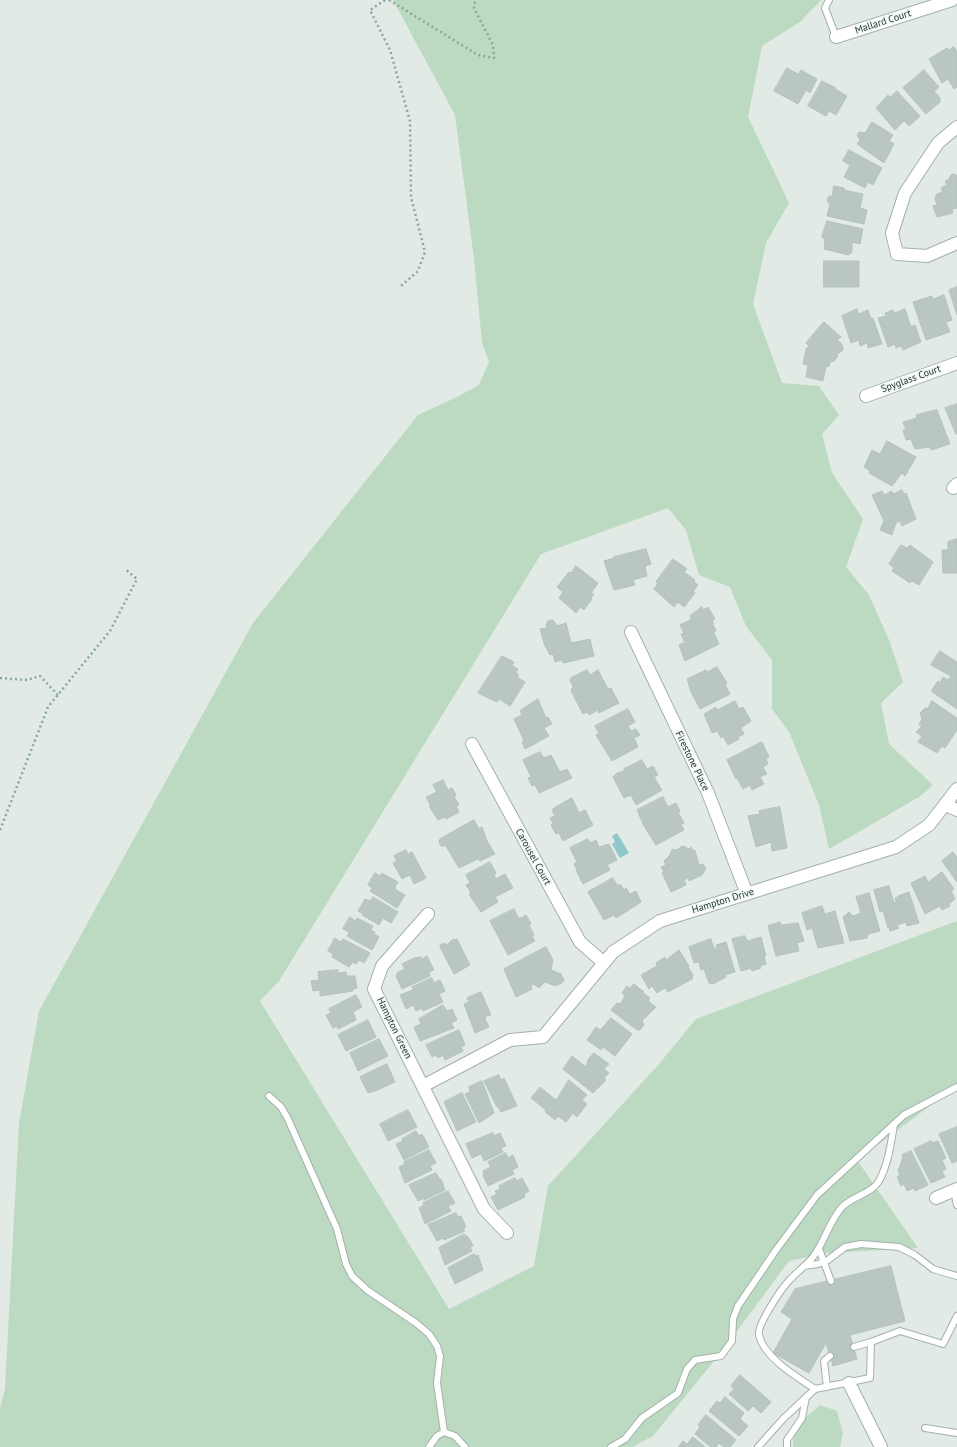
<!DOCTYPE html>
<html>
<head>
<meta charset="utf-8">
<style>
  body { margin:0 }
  canvas { display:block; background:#e1eae5 }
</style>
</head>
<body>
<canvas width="957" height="1447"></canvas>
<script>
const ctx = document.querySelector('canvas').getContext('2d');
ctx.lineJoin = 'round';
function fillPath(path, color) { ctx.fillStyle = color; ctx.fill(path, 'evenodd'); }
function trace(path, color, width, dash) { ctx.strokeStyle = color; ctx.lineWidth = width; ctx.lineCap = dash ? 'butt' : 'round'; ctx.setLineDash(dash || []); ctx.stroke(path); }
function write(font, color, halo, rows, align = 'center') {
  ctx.font = font + ' "PT Sans",sans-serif'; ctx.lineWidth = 3; ctx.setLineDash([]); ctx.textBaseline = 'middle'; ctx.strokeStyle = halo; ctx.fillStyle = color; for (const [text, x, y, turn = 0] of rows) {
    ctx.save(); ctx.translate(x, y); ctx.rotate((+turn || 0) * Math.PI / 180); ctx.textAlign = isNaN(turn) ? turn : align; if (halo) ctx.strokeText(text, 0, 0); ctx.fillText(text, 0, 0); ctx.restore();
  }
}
const green = new Path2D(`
  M 393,0 L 821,0 L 800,22 L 762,46 L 748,117 L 789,203 L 766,243 L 753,304 L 782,383 L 819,386 L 839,415 L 822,434 L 832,473 L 863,519 L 846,567 L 869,595 L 889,640 L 903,682 L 881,703 L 889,744 L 933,785 L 919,797 L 829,849 L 819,805 L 789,732 L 772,709 L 772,660 L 746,626 L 730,587 L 699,575 L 686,530 L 668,508 L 541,554 L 279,981 L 260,1001 L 449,1309 L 534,1266 L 548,1186 L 659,1064 L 696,1019 L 957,921 L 957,1086 L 857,1160 L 918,1248 L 827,1253 L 789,1261 L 723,1350 L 653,1436 L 632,1447 L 0,1447 L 0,1408 L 5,1389 L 19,1123 L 39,1011 L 253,623 L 418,415 L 457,397 L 479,385 L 489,362 L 482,343 L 474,259 L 455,115 Z
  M 820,1405 L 837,1411 L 843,1433 L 840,1447 L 793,1447 C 792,1426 806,1418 820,1405 Z`);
const water = new Path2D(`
  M 617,833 L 629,853 L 620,858 L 612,844 L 615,842 L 612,836 Z`);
const building = new Path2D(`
  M 954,47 L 957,52 L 957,87 L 954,89 L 948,79 L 942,83 L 929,59 L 947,48 L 948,50 Z
  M 787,68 L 798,74 L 801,70 L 817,79 L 810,93 L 806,90 L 798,104 L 774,91 Z
  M 924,70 L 939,87 L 934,91 L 940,98 L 940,102 L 926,114 L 903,88 Z
  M 822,81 L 836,88 L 835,89 L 847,96 L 836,115 L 829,111 L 826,116 L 808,106 Z
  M 897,91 L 920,116 L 909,126 L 904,121 L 895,130 L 876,108 L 888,95 L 890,97 Z
  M 872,122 L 893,135 L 889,141 L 894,144 L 884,163 L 857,144 L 860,140 L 857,135 L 859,132 L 865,133 Z
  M 849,150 L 882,168 L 873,185 L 868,182 L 865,188 L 844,177 L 850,165 L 843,161 Z
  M 954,174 L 957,176 L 957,208 L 952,209 L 953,213 L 937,217 L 933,206 L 937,205 L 935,198 L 937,194 L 943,192 L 941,188 L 947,185 L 945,181 L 948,180 L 951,175 Z
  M 834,186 L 844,188 L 844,190 L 863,194 L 860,208 L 867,210 L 864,224 L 827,216 L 830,204 L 827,201 L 828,197 L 832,196 Z
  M 827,221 L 863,229 L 860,244 L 852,242 L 852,252 L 849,255 L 824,249 L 825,240 L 822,237 Z
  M 824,261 L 859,261 L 859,287 L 824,287 Z
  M 957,287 L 957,315 L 949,290 Z
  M 944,295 L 952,320 L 946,322 L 950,332 L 926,340 L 913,302 L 932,296 L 933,299 Z
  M 857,309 L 858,314 L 868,310 L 871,319 L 873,318 L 882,344 L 868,348 L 867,343 L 860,346 L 859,340 L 851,343 L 842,316 Z
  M 905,309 L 911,327 L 915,325 L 921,342 L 903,350 L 901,346 L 896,348 L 895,344 L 888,347 L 878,318 L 886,316 L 885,313 L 893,310 L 894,313 Z
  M 824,322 L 841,337 L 837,340 L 842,344 L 843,350 L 836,355 L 838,356 L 834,361 L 830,362 L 829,366 L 826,367 L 823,381 L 806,377 L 808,365 L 803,364 L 806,349 L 809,346 L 806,343 Z
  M 957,404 L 957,434 L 956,434 L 945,408 Z
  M 937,410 L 950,444 L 931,450 L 930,447 L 915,449 L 911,439 L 906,440 L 903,430 L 906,430 L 903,422 L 917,418 L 916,415 Z
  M 887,441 L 916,457 L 905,476 L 902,473 L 892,486 L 869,473 L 870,471 L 864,467 L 872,450 L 880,454 Z
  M 902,490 L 904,494 L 906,493 L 916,519 L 902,526 L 900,521 L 896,523 L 892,535 L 880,530 L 884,521 L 872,495 L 882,491 L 884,495 L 892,491 L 893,494 Z
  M 957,539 L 957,573 L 943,573 L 942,550 L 948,550 L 948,542 Z
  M 901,545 L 907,548 L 910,545 L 933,562 L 919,585 L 912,581 L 910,583 L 892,571 L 894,568 L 889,564 Z
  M 646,549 L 651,564 L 645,566 L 647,576 L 633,580 L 635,585 L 614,590 L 604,561 L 614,558 L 614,557 Z
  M 673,559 L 687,569 L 684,572 L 695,580 L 694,582 L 698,585 L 693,592 L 695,593 L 684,607 L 678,602 L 674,607 L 654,589 L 658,583 L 656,582 Z
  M 576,566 L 598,583 L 591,593 L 594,594 L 591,598 L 592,599 L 584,610 L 580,607 L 576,613 L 559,598 L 563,592 L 557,587 L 569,572 L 571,573 Z
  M 702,607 L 703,610 L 708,607 L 715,619 L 713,620 L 713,625 L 716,630 L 714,633 L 719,644 L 685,661 L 679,645 L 689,640 L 684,641 L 681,634 L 684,633 L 680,625 L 692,619 L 690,616 Z
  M 553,620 L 557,626 L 566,623 L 571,643 L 590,639 L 594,656 L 563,663 L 562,660 L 555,662 L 553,654 L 550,655 L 545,646 L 540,629 L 547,628 L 546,625 L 548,621 Z
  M 940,651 L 957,662 L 957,709 L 931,691 L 938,681 L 940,683 L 943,677 L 948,680 L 951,676 L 931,665 Z
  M 502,656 L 514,662 L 512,666 L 518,669 L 516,673 L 519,675 L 517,677 L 525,682 L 510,706 L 499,699 L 497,702 L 478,693 Z
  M 717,667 L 727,683 L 725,684 L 730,694 L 700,709 L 691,692 L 687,679 L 706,670 L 707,672 Z
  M 587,670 L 590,675 L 598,670 L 608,689 L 611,688 L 619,703 L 599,713 L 598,710 L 589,715 L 587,712 L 583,714 L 571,691 L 573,686 L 570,681 L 571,678 Z
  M 538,699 L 546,718 L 548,717 L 552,724 L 544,728 L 549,736 L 525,749 L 522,742 L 524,741 L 514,719 L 522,715 L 520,711 Z
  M 735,701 L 739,709 L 743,707 L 751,721 L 741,728 L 744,734 L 738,737 L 739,739 L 728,745 L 723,736 L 721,738 L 717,731 L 712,733 L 704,714 L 716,707 L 717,710 Z
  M 932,701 L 957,718 L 957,730 L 945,748 L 942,746 L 937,753 L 918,742 L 922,736 L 916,732 L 922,726 L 919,724 L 922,719 L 920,713 L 925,708 L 927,709 Z
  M 628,709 L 635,722 L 628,726 L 631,731 L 636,729 L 640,735 L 634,738 L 638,747 L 612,761 L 596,735 L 599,734 L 595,726 Z
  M 762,742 L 769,757 L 766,759 L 768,764 L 763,767 L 767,774 L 760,777 L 764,784 L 752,790 L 750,785 L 743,789 L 737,778 L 736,779 L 727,760 Z
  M 540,752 L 544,758 L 551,755 L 560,772 L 567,769 L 572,778 L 539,793 L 535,785 L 532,786 L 528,778 L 531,777 L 523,760 Z
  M 642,760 L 647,769 L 653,766 L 658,775 L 654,777 L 662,790 L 636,805 L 631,795 L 624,798 L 613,777 L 617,773 L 624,771 L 624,769 Z
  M 443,780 L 448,790 L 452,788 L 456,795 L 454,796 L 459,805 L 456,806 L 459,812 L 446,819 L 445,817 L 438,820 L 429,806 L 431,806 L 426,797 L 437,792 L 433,785 Z
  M 663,797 L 668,807 L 676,803 L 680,811 L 678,812 L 684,823 L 681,824 L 684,830 L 656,845 L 644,826 L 637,810 Z
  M 572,798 L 579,813 L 585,810 L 593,825 L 563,841 L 559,833 L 556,834 L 551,825 L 553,823 L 550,818 L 555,816 L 552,810 L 554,808 Z
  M 780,807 L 787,848 L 772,851 L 771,842 L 756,847 L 748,816 L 760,814 L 759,811 Z
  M 474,820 L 479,829 L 482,827 L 487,841 L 495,854 L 480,861 L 478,859 L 459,868 L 446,846 L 441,846 L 439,842 L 440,839 Z
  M 588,839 L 590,843 L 596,840 L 599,847 L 609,844 L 617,860 L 607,865 L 610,870 L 583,884 L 576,870 L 577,870 L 574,864 L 577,862 L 570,848 Z
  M 683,846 L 689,849 L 691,847 L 693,851 L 695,850 L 699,865 L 703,864 L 706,868 L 702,875 L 689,881 L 688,878 L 684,880 L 686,885 L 671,892 L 662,873 L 664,872 L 661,867 L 666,865 L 664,861 L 670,855 L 672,849 L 676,850 Z
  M 406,850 L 408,854 L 412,852 L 426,878 L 414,884 L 410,875 L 402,879 L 393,863 L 397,861 L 394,856 Z
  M 953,852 L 957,857 L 957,882 L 942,861 Z
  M 490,862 L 496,873 L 494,875 L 496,879 L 505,874 L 513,888 L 495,897 L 498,902 L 481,912 L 469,894 L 471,893 L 466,885 L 470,883 L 466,875 Z
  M 942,872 L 954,889 L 951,891 L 955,899 L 949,904 L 950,906 L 942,910 L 940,906 L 925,914 L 911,883 L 925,876 L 928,882 Z
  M 375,873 L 380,876 L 382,873 L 398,882 L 395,887 L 396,890 L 405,895 L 397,908 L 370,891 L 372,888 L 368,885 Z
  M 613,878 L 617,885 L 621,885 L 624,890 L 626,888 L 630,894 L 636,891 L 641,902 L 630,909 L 628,908 L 629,910 L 616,918 L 614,915 L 604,920 L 588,892 Z
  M 889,886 L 894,903 L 896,902 L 895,898 L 898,897 L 898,896 L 909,892 L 919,923 L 907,926 L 906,922 L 897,925 L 899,928 L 890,931 L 889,927 L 888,928 L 883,911 L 880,912 L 874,890 Z
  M 869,893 L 880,931 L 868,934 L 867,938 L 850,941 L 843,917 L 849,912 L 853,916 L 861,913 L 856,897 Z
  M 373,897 L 398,912 L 391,923 L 383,918 L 379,925 L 362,915 L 363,914 L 358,911 L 365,899 L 370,901 Z
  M 822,906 L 825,915 L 823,917 L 826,916 L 825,914 L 835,911 L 844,943 L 818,948 L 812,928 L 807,930 L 802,913 Z
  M 514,909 L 519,919 L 526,915 L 531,924 L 529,925 L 534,935 L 532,936 L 535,941 L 508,955 L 490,921 Z
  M 350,917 L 355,921 L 357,918 L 373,926 L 371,930 L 375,932 L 374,934 L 379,937 L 372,950 L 347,936 L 349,932 L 343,929 Z
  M 780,922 L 781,925 L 798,923 L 804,941 L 797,943 L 799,951 L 776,956 L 768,926 Z
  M 745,936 L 747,941 L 761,937 L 766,956 L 764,956 L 766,964 L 760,966 L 761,968 L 752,971 L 751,968 L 741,971 L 732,939 Z
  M 335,938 L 341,942 L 343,939 L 370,953 L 364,963 L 359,960 L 356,964 L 353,962 L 349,967 L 332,957 L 333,954 L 328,951 Z
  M 454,939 L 455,940 L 457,939 L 470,965 L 454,974 L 440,947 L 440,945 L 445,943 L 446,945 Z
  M 711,939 L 714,949 L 717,948 L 716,945 L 726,942 L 735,972 L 725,975 L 726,977 L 713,984 L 709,983 L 704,969 L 701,970 L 699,962 L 694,963 L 689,947 Z
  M 546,947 L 553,960 L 551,970 L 561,974 L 564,980 L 562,983 L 555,986 L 545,982 L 539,988 L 533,984 L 531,986 L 532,989 L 516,997 L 504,969 Z
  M 679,950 L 689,966 L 688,967 L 693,975 L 692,979 L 668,992 L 665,988 L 657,993 L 652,986 L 649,989 L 641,975 L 657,966 L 656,963 L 665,957 L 666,960 Z
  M 427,956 L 434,970 L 429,972 L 430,976 L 402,989 L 396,976 L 398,972 L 405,969 L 402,964 L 414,958 L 421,957 L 422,959 Z
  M 338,970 L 337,973 L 346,972 L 347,976 L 355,976 L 357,988 L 353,989 L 353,991 L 320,996 L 320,990 L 313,991 L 311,981 L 319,980 L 318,972 Z
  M 432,978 L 434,983 L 440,980 L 445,991 L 439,994 L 443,1002 L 423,1011 L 422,1008 L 416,1011 L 413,1005 L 406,1009 L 400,995 L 413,990 L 412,987 Z
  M 634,984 L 644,992 L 643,993 L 650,998 L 648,1001 L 656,1007 L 642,1021 L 644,1025 L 640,1030 L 637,1030 L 611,1010 L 617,1003 L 620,1004 L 621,1003 L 625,996 L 622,993 L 627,986 L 630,988 Z
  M 481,992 L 491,1015 L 486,1016 L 485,1019 L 489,1027 L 475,1033 L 464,1004 L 469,1002 L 467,998 Z
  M 356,995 L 362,1007 L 353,1012 L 356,1020 L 338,1029 L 337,1026 L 333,1028 L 326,1015 L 331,1013 L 329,1009 Z
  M 443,1005 L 447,1011 L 452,1009 L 457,1020 L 451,1023 L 454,1028 L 420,1041 L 414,1027 L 421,1024 L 419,1019 Z
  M 611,1018 L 632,1034 L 615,1056 L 603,1047 L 601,1050 L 587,1040 L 596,1027 L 600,1030 Z
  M 368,1020 L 376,1037 L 346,1051 L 338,1035 Z
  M 459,1030 L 465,1045 L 461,1047 L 463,1051 L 445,1060 L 443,1055 L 438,1058 L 436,1055 L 432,1057 L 426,1045 Z
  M 379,1039 L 388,1056 L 358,1071 L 350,1053 Z
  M 594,1053 L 609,1064 L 604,1069 L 609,1073 L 604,1078 L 606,1080 L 593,1093 L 563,1069 L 572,1056 L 586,1067 L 588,1060 Z
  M 387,1064 L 395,1082 L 373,1092 L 373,1091 L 368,1093 L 360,1077 Z
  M 499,1075 L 501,1080 L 504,1078 L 517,1106 L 501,1112 L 498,1107 L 497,1107 L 484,1081 Z
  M 569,1080 L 587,1095 L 582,1100 L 587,1104 L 577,1117 L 573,1113 L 566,1122 L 558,1116 L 555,1120 L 545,1112 L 546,1110 L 531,1098 L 540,1087 L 556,1100 Z
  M 482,1081 L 494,1113 L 479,1123 L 465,1094 L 470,1092 L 469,1087 Z
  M 462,1093 L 476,1122 L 457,1131 L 444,1102 Z
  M 408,1110 L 417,1127 L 388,1141 L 380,1124 Z
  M 957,1127 L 957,1161 L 952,1163 L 939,1134 Z
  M 416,1131 L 419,1136 L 422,1134 L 429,1147 L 404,1160 L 396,1144 L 403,1141 L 402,1139 Z
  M 493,1133 L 494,1136 L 500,1133 L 506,1146 L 501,1148 L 503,1152 L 484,1161 L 481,1154 L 472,1158 L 466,1144 Z
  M 931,1141 L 932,1143 L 938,1141 L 946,1158 L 942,1160 L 946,1169 L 942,1171 L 945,1177 L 931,1183 L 914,1149 Z
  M 429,1150 L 436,1163 L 430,1166 L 432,1170 L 405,1183 L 399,1167 L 405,1164 L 404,1162 Z
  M 911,1151 L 928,1185 L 915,1191 L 914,1188 L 907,1191 L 904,1184 L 901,1186 L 897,1177 L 900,1175 L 898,1171 L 903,1157 L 902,1155 Z
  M 506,1153 L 508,1158 L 513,1155 L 518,1167 L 512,1170 L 514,1174 L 488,1186 L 483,1175 L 484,1174 L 483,1171 L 491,1167 L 488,1162 Z
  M 436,1173 L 440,1180 L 441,1179 L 445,1190 L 424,1200 L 424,1198 L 418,1201 L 409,1185 Z
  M 515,1178 L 517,1181 L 522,1178 L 529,1191 L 524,1194 L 525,1197 L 498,1210 L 491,1197 L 497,1194 L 495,1191 L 500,1189 L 499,1186 Z
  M 448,1191 L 455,1203 L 448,1206 L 451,1211 L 425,1224 L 419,1208 L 424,1205 L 423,1203 Z
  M 456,1213 L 458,1217 L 461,1216 L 466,1227 L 463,1228 L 465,1231 L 444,1240 L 443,1238 L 437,1241 L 428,1225 Z
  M 464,1234 L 469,1238 L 473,1246 L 470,1247 L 472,1251 L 445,1265 L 439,1248 Z
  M 474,1254 L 475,1256 L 478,1255 L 483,1270 L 455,1284 L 448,1268 Z
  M 891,1266 L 905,1321 L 850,1335 L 857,1359 L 833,1366 L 826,1343 L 809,1373 L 773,1353 L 792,1319 L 781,1312 L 795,1289 Z
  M 740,1375 L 771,1402 L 761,1413 L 753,1406 L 748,1411 L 729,1394 L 734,1389 L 731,1386 Z
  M 725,1397 L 744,1413 L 740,1419 L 748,1426 L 739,1436 L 709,1411 L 717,1401 L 720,1403 Z
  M 706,1415 L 736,1440 L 730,1447 L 724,1447 L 719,1443 L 716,1447 L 711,1447 L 695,1434 L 700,1427 L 698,1425 Z
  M 693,1437 L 705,1447 L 678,1447 L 683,1441 L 687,1444 Z`);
const path = new Path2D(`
  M 385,0 L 370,10 L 390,50 L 410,121 L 411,197 L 425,252 L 418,271 L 401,286
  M 389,0 L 478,55 L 494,58 L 493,45 L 474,8 L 475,0
  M 0,678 L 27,680 L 40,676 L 58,695
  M 0,830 L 48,707 L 110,631 L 137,579 L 125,569`);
const service = new Path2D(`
  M 829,0 L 825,8 L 836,37
  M 269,1096 L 281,1107 L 287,1117 L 337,1229 L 346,1264 L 352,1276 L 367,1290 L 416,1323 L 429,1334 L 437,1346 L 440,1356 L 437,1383 L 444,1432
  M 954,1191 L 957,1205
  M 819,1249 L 831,1281
  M 804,1266 L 818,1264 L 828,1260 L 845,1247 L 861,1244 L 899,1247 L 915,1255 L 933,1269 L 957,1276
  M 854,1347 L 871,1342
  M 827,1387 L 824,1361 L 830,1356
  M 815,1389 C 797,1377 764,1358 759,1335 C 757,1325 780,1291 787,1283 C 795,1273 806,1266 813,1257 C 825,1241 829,1222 842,1207 C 853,1196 871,1194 879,1181 C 888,1165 891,1143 894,1125
  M 925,1428 L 957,1433
  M 429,1447 L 437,1436 L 444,1432 L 455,1436 L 465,1447
  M 611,1447 L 625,1439 L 642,1418 L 678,1393 L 687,1369 L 695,1360 L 721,1356 L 732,1341 L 733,1319 L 738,1306 L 776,1250 L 817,1195 L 904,1115 L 957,1087
  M 758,1447 L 783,1419 L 815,1389 L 870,1378 L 871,1342 L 900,1331 L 943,1344 L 957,1316
  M 787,1447 L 787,1440 L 802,1418 L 806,1397`);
const minor = new Path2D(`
  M 836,37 L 952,0
  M 957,127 L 938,143 L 905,193 L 892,233 L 897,254 L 927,256 L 957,243
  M 866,396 L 957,363
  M 953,488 L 957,484
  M 631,632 L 708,793 L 747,894
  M 472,744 L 580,942 L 604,963
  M 946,805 L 957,810
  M 428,914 L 382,966 L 374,989 L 484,1209 L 507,1233
  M 423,1086 L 510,1040 L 543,1037 L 613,952 L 660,921 L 896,847 L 929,825 L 957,789
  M 936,1198 L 957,1189
  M 849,1383 L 881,1447`);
const streetNames = [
  ["Mallard Court",883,22,-18],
  ["Spyglass Court",911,379,-20],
  ["Firestone Place",692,761,64],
  ["Carousel Court",533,857,61],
  ["Hampton Drive",723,901,-17],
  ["Hampton Green",394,1028,64]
];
fillPath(green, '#bcd9c1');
fillPath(water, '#8fc7ca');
fillPath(building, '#bac7c1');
trace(building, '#b4c3bb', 1);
trace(service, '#a4b1ab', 8);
trace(minor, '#a4b1ab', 14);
trace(path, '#85aa9b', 2.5, [2, 3]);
trace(service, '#fff', 6);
trace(minor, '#fff', 12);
write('10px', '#233931', '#f1f7f4', streetNames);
</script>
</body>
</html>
